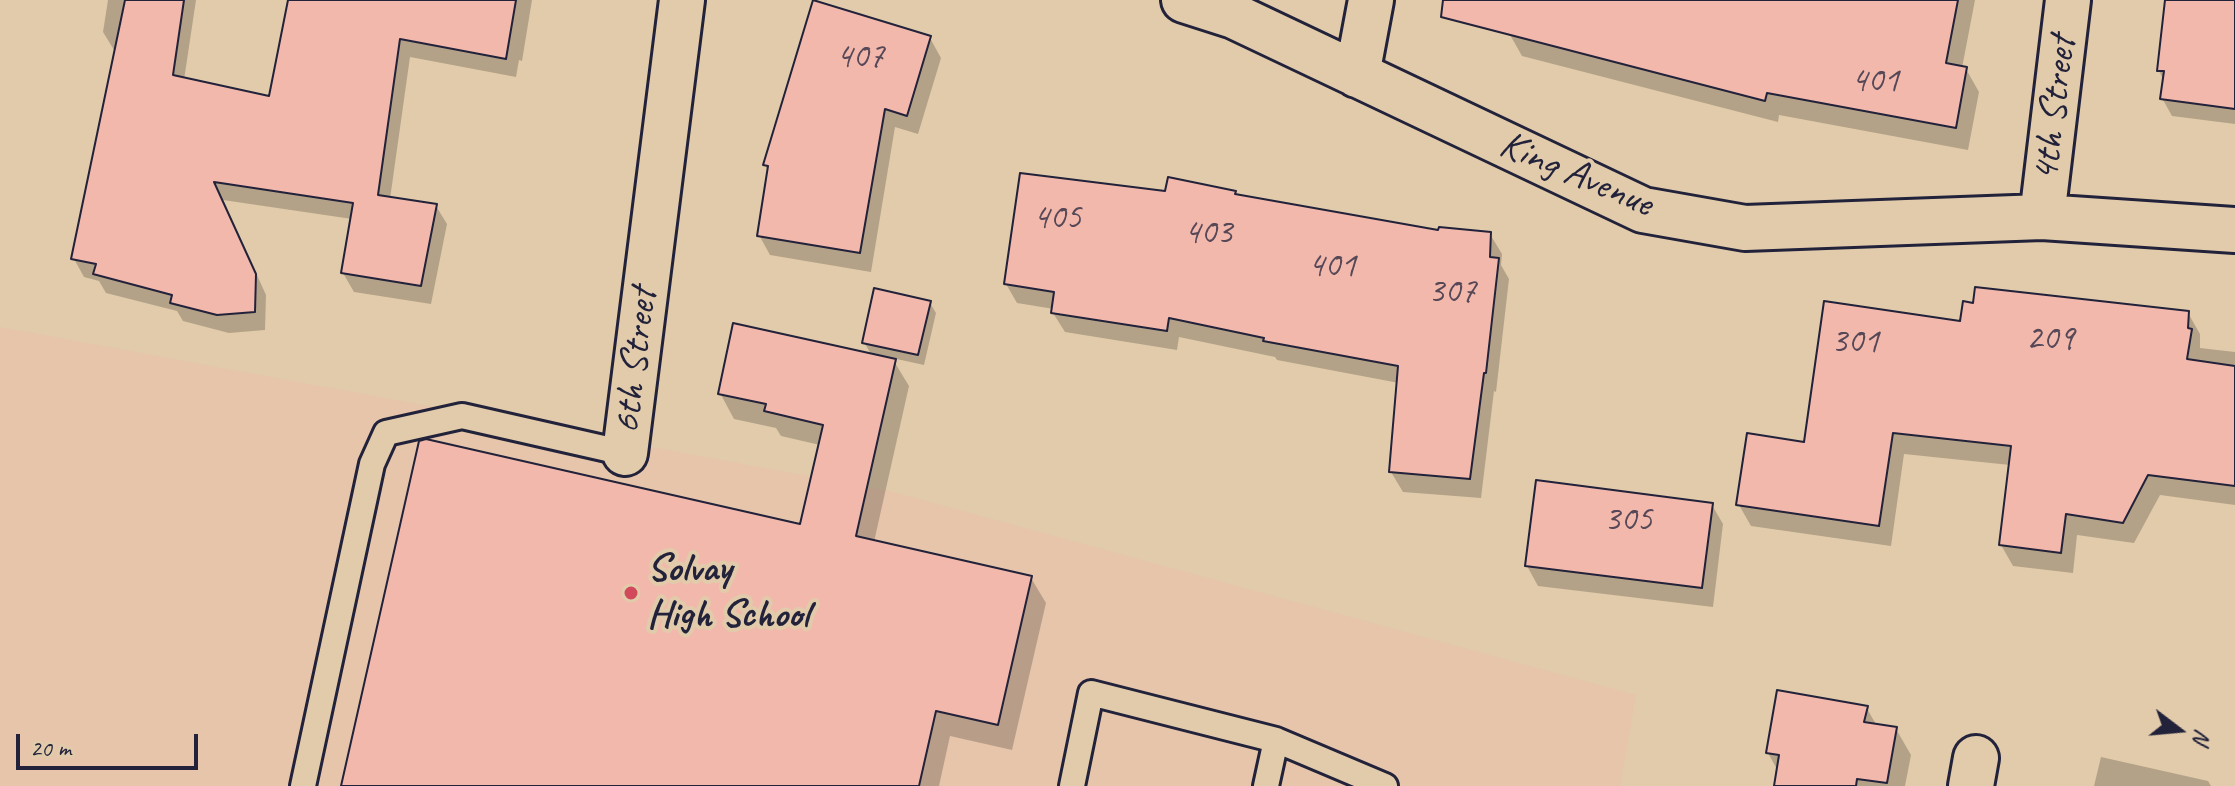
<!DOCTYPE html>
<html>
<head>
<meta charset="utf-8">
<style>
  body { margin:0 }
  #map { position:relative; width:2235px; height:786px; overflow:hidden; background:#e1cbaa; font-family:Caveat,sans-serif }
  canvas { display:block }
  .north { position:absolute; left:2139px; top:690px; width:80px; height:80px; -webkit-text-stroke:6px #e1cbaa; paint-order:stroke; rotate:106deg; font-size:22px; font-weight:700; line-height:32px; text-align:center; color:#22223b }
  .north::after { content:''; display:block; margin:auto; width:28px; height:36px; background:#22223b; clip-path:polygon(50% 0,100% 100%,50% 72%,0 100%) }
  .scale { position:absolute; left:16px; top:734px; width:182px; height:36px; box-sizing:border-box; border:4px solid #22223b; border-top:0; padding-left:10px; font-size:24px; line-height:28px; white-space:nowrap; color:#22223b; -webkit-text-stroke:6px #e1cbaa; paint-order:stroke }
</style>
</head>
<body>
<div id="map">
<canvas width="2235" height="786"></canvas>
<div class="north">N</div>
<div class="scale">20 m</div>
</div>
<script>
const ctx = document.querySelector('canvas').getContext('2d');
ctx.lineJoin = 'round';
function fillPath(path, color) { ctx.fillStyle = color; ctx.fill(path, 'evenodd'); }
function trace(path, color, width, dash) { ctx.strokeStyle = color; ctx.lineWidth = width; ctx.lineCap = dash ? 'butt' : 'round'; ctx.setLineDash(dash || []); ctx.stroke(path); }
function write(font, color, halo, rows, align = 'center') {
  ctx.font = font + ' Caveat,sans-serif'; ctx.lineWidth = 8; ctx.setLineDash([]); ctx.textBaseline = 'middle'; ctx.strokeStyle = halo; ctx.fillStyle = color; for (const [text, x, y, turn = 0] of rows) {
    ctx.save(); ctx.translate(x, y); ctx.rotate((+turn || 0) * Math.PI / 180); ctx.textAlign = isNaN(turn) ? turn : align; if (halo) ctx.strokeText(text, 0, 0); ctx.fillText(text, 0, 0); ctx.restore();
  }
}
const built = new Path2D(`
  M 0,327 L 890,491 L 1636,695 L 1620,786 L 0,786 Z`);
const shadow = new Path2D(`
  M 108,0 L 196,0 L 184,80 L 270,99 L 357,0 L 532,0 L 522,61 L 519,60 L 516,77 L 410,57 L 390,199 L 436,206 L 447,224 L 431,304 L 354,292 L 343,273 L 352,219 L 223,200 L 266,295 L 265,330 L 229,333 L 183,321 L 177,311 L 106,293 L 99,281 L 84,277 L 74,259 L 117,51 L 114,50 L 103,32 Z
  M 1517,0 L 1975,0 L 1962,68 L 1966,69 L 1979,92 L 1968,150 L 1779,115 L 1778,122 L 1522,56 L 1509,33 Z
  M 2167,0 L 2235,0 L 2235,124 L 2172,116 L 2162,98 L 2164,81 L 2159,71 Z
  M 930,38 L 941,58 L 918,134 L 895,127 L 871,272 L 770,255 L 759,235 L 769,172 L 765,165 Z
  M 1235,193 L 1236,196 L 1440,232 L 1490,234 L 1502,254 L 1501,265 L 1509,279 L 1496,392 L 1494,391 L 1481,498 L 1403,492 L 1391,472 L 1399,383 L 1277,360 L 1275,357 L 1179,337 L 1177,350 L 1065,332 L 1053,313 L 1054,309 L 1017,303 L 1006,284 L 1166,194 Z
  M 930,303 L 936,313 L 924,365 L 892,358 L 909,386 L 874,542 L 1031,578 L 1046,603 L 1012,750 L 950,736 L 939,786 L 343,786 L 802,526 L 820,445 L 781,436 L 776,428 L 734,419 L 720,393 L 872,356 L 864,342 Z
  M 2188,313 L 2200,334 L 2200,348 L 2235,352 L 2235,505 L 2160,495 L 2134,543 L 2077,535 L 2073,573 L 2013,566 L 2001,545 L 2010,465 L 1904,454 L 1891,546 L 1751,526 L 1739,505 L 1805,444 L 1962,323 Z
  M 1712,505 L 1723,524 L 1713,607 L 1538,586 L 1527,566 Z
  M 1866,707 L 1877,726 L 1896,729 L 1911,755 L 1905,786 L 1776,786 L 1778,771 L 1768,753 Z
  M 2101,757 L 2208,781 L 2211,786 L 2094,786 Z`);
const building = new Path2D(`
  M 125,0 L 184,0 L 173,75 L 269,96 L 288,0 L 516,0 L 506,59 L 400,39 L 378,195 L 437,204 L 421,286 L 341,273 L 353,203 L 214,182 L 256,274 L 255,312 L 217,315 L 170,303 L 172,295 L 93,274 L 96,264 L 71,259 Z
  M 813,0 L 931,36 L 907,116 L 885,109 L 860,253 L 757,236 L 768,166 L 763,165 Z
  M 1443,0 L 1958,0 L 1946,63 L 1967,67 L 1956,128 L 1767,93 L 1765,101 L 1441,17 Z
  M 2165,0 L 2235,0 L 2235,109 L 2160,99 L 2164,71 L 2157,71 Z
  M 1020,173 L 1165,191 L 1168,177 L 1236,191 L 1235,194 L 1438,230 L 1439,227 L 1491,232 L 1490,257 L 1499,258 L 1486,373 L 1484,373 L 1470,479 L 1389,472 L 1398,366 L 1263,341 L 1264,338 L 1169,318 L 1167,331 L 1051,313 L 1054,292 L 1004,284 Z
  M 1975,287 L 2189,311 L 2188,328 L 2192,329 L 2187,359 L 2235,366 L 2235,486 L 2148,475 L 2123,523 L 2066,514 L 2061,553 L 1999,545 L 2011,446 L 1893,433 L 1879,526 L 1736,505 L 1747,433 L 1804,442 L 1824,301 L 1960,321 L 1963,301 L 1973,303 Z
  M 874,288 L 931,301 L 918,355 L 862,343 Z
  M 733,323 L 896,359 L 856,536 L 1032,576 L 998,725 L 936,711 L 919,786 L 341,786 L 419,441 L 426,439 L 800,524 L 823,425 L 764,411 L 766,404 L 718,394 Z
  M 1536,480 L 1713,503 L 1702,588 L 1525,566 Z
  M 1777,690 L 1868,706 L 1864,722 L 1897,727 L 1887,783 L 1857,779 L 1856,786 L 1774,786 L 1779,755 L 1766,753 Z`);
const service = new Path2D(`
  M 1276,740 L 1385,786
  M 303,786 L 372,464 L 386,433 L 462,416 L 625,453
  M 1072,786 L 1091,693 L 1276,740 L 1266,786`);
const minor = new Path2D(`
  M 1184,0 L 1234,16 L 1643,210 L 1745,228 L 2042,217 L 2235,230
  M 1357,75 L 1371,0
  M 2042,217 L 2068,0
  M 625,453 L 682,0
  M 1971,786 L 1976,758`);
const markers = [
  [631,593,8,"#d1495b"]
];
const numberNames = [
  ["407",860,58],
  ["401",1875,82],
  ["405",1057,219],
  ["403",1208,234],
  ["401",1332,267],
  ["307",1452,293],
  ["209",2050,340],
  ["301",1855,343],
  ["305",1628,521]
];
const streetNames = [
  ["4th Street",2055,109,-83],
  ["King Avenue",1576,175,23],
  ["6th Street",636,361,-83]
];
const poiNames = [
  ["Solvay",647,570],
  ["High School",647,616]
];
fillPath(built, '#e6c5ab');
fillPath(shadow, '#0003');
fillPath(building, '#f2b8ac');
trace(building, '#22223b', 2);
trace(service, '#22223b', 30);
trace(minor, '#22223b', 50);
trace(service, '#e1cbaa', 24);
trace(minor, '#e1cbaa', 44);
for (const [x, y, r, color] of markers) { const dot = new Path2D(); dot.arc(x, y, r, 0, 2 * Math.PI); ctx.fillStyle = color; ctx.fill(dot); trace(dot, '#e1cbaa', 3); }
write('36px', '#564857', null, numberNames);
write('40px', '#22223b', '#e1cbaa', streetNames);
write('bold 40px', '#22223b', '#e1cbaa', poiNames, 'left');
</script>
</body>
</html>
